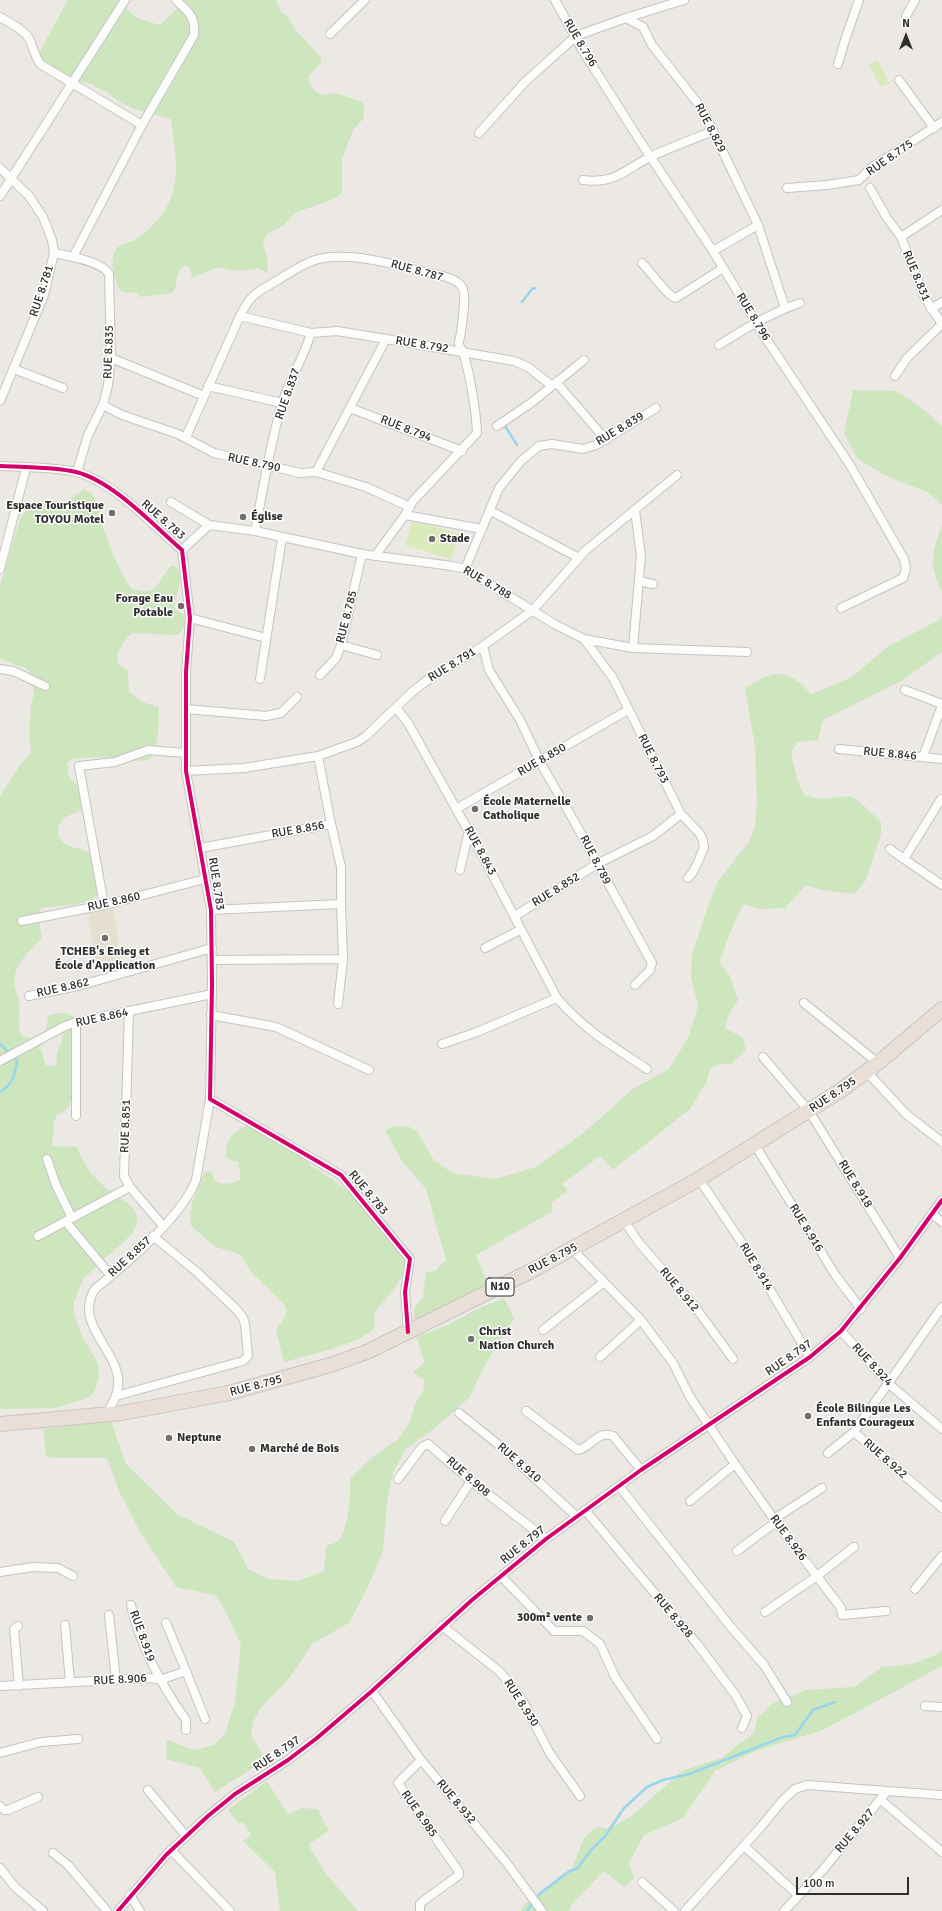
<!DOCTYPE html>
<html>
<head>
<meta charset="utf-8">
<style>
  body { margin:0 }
  #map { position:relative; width:942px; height:1911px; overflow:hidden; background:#ece8e4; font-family:Signika,sans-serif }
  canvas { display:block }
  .north { position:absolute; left:886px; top:16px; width:40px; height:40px; -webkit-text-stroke:3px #fff; paint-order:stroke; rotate:0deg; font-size:11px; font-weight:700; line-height:16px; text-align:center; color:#2e2e2e }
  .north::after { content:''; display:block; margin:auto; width:14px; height:18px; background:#2e2e2e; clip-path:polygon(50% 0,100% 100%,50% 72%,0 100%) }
  .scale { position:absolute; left:796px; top:1877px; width:113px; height:18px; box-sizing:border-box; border:2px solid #2e2e2e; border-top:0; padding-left:5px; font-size:12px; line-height:14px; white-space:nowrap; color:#2e2e2e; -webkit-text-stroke:3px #fff; paint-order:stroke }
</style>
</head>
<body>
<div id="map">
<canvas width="942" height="1911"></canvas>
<div class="north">N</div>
<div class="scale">100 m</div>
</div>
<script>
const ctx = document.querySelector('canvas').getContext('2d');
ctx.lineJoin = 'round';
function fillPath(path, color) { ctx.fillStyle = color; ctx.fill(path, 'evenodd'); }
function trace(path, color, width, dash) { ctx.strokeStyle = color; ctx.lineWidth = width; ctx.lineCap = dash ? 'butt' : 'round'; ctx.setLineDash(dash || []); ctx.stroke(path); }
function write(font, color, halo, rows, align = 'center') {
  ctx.font = font + ' Signika,sans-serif'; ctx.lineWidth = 3; ctx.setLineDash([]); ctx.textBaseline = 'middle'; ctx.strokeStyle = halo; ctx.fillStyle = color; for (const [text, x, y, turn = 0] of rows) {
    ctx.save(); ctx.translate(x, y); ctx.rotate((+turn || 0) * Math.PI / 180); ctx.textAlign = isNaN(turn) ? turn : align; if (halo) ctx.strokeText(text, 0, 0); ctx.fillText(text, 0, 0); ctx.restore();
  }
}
const education = new Path2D(`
  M 117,905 L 117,907 L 114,907 L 121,965 L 96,968 L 88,911 Z`);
const green = new Path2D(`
  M 68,0 L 124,0 C 127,18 145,21 161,25 C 167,16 179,11 181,0 L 276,0 L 281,12 L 286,15 L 297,31 L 321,58 L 321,63 L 308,77 L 309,83 L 316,92 L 324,95 L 336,93 L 362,102 L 365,108 L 363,119 L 353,130 L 342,159 L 342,192 L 336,198 L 295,213 L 283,226 L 267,234 L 263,242 L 268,262 L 267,273 L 258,268 L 238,271 L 218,267 L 192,278 L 190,267 L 184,266 C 174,272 179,286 172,293 L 141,297 L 136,293 L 122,292 C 114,283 109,259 116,249 C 120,243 130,243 135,240 C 151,230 166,213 172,195 C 180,171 174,144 171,119 L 134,109 L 118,101 L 108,93 L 91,84 L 79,81 L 41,60 L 39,57 L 41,49 Z
  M 853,390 L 897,391 L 928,413 L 942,427 L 942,505 L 928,492 L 890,478 L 858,459 L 844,433 Z
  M 84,489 C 100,495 99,519 105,533 C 111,549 121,576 132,589 L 148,592 C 160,587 162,575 171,566 L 175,566 C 187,580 175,592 174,608 L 184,615 L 185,626 L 181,632 L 176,635 L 133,633 C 125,638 114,654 118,663 C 119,667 125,667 128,671 L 129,692 L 142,702 L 159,707 C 159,718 159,754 148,760 C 143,762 134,760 130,759 C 114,757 99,757 83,758 C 77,759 71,758 67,763 L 69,777 L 86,795 L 84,810 C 78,812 69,814 64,819 C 54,827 57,841 69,846 C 77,849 86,849 94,855 C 101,859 104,869 104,876 C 103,910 64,904 41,908 L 38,917 L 42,938 C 30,951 11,966 15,987 C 16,992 19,997 19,1002 C 20,1012 18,1023 20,1033 L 24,1037 L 38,1039 L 46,1066 L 55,1066 C 58,1061 56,1058 57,1053 C 59,1045 65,1040 61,1031 L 48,1032 L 46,1030 L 48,1016 C 56,1012 70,1010 76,1020 L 72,1056 L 71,1100 L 67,1109 L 57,1115 L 54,1121 L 52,1146 L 77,1147 C 83,1166 95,1179 110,1191 C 119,1199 133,1203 137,1216 C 138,1223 135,1228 132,1234 L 83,1279 L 74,1302 L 74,1314 L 81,1334 L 98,1363 L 99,1376 L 96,1388 L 92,1395 L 83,1400 L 54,1408 L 0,1409 L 0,796 L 21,764 L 31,752 L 29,736 L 31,705 L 34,694 L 31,675 L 27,669 L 0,659 L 0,586 L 20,519 L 31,503 L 66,502 Z
  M 942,525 L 942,592 C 928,564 932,554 942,525 Z
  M 942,613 L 942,652 L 903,680 L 823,720 L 818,740 L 798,742 L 791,752 L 797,779 L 804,795 L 821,799 L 851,796 L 863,805 L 881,822 L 881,834 L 866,880 L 854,894 L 822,890 L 806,885 L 785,908 L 761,909 L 744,904 L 736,918 L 719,962 L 730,976 L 738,1000 L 728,1016 L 725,1028 L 743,1038 L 746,1050 L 731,1064 L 719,1064 L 711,1068 L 706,1083 L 690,1109 L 613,1170 L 600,1156 L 562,1184 L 568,1190 L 551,1203 L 553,1211 L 476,1255 L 488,1285 L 415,1322 L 414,1309 L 423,1297 L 426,1272 L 435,1271 L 446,1260 L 426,1189 L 402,1161 L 385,1131 L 393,1126 L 410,1127 L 418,1133 L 433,1159 L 452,1173 L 495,1179 L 536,1167 L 581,1135 L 634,1088 L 669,1069 L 688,1038 L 698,1006 L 691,978 L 692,954 L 707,909 L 718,881 L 748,843 L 755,827 L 757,803 L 755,746 L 745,688 C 774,671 786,666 811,694 L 852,677 L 887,647 L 941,619 Z
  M 248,1125 L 302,1156 L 310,1165 L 339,1184 L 371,1211 L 405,1255 L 405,1271 L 393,1290 L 375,1312 L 374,1329 L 361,1338 L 332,1349 L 284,1362 L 276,1330 C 281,1320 291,1316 284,1304 L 252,1273 L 241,1256 L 234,1252 L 215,1247 L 191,1226 L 190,1216 L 192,1203 L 204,1173 L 210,1171 C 213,1175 214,1181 218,1183 C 223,1185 237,1183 241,1179 L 238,1162 L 229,1159 L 226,1157 C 225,1139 232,1132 248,1125 Z
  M 504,1298 L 514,1318 L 483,1368 L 470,1397 L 435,1428 L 406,1449 L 392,1475 L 387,1503 L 383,1551 L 367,1589 L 349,1623 L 313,1643 L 290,1677 L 261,1708 L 253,1722 L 251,1735 L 266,1760 L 215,1792 L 200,1768 L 166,1759 L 167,1740 L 194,1750 L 214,1745 L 225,1734 L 235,1702 L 241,1645 L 226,1612 L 215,1595 L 176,1587 L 141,1534 L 119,1491 L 107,1458 L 50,1458 L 46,1455 L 43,1429 L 111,1421 L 126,1464 L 177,1514 L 234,1542 L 248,1569 L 268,1579 L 298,1581 L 324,1571 L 326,1546 C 329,1545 335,1543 338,1541 C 349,1530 351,1493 350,1479 L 371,1458 L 398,1439 L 410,1422 L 415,1404 L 423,1392 L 425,1381 L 413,1372 L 425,1362 L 416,1337 L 448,1325 L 475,1310 Z
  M 942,1649 L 942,1666 L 823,1730 L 753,1752 L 715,1771 L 683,1818 L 644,1835 L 629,1863 L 634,1878 L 624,1887 L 604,1871 L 571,1905 L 569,1911 L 521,1911 L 524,1905 L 571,1871 L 584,1838 L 593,1830 L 599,1827 L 608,1829 L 629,1818 L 682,1771 L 721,1758 L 754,1733 L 757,1718 L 772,1704 L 806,1690 L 854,1687 L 882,1667 L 912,1664 L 938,1654 Z
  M 267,1781 L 288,1815 L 300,1808 L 317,1809 L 329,1830 L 308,1845 L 327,1875 L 358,1911 L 280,1911 L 275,1872 L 243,1841 L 251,1835 L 243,1822 L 239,1824 L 228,1810 Z`);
const pitch = new Path2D(`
  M 878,60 L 889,83 L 881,87 L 869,65 Z
  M 413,520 L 459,534 L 451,559 L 405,545 Z`);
const stream = new Path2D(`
  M 522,302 L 532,289 L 535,288
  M 505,426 L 517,445
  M 0,1044 L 9,1053
  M 0,1092 C 13,1084 15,1075 17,1061 L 13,1057
  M 527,1911 L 538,1895 L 568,1872 L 578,1868 L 590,1851 L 606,1835 L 624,1808 L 647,1787 L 663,1780 L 689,1774 L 783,1737 L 795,1735 L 813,1710 L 835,1702`);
const street = new Path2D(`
  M 555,0 L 583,51 L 642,144 L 713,251 L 765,337 L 850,465 L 904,559 L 906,569 L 903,578 L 841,608
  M 906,16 L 915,0
  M 0,17 C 10,23 25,30 30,40 C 33,48 35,56 40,64 L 142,125
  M 626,18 L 684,0
  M 330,34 L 365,0
  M 838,64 L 845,40 L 859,0
  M 899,80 L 934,128
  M 479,133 L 525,82 L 576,36 L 626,18 L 643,27 L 652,45 L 703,110 L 758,225 L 785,308
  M 0,168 L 29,196 L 43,217 L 52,240 L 54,253 L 44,295 L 0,401
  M 583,180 C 617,184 625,169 652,156 C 672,147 693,139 713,131
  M 787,188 L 827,185 L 859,180 L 871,168 L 942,122
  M 870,188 L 887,218 L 901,237 L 925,298 L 942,324 L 907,358 L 895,376
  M 0,196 L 125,0
  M 901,237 L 942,210
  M 713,251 L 758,225
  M 54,253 C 67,256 102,261 109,274 L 111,358 L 108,385 L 103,405 L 88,435 L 77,472
  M 73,257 L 142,125 L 194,35 C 196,17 188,11 176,0
  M 642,263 C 649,270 669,298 676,298 L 723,268
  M 931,309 L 942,302
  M 240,316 L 311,333
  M 719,345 C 744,329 772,312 800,303
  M 111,358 L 204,396
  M 14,369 L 63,388
  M 556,382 L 606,440
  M 208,386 L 282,403
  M 103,405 L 122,415 L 178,434 L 214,453 L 300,473 L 316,472 L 366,487 L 410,507
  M 350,408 L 462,451
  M 497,426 L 531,403 L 584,360
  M 186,437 L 240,316 C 252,292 257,293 278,280 C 290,273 302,264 315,260 C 345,251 391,263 420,271 C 432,274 455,276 462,287 C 467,295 462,323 461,332 C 461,336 458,341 459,344 C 459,347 462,349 463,352 C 470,374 476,410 477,433 L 413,501 L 405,515 L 375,556
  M 0,466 C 23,467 55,467 76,472 C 113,481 154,526 182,550 L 190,618 L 186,672 L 186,771 L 211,910 L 212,984 L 210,1099 L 341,1175 L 410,1259 L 405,1292 L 408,1332
  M 316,472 L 386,339 L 514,361 L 528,367 L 551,385
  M 171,502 L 209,525
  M 491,511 L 579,558
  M 405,515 L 482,529
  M 255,531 C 263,489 270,445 282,403 C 290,379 304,357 311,333 L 337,331 L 386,339
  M 182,550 L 209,525 L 255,531 L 362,554 L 452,566 L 465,569 L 556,625 L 584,639 L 633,648 L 747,652
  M 0,569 L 26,468
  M 465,569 L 499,488 L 521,461 L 539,446 L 552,444 L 583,449 L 596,445 L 656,408
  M 639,581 L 653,584
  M 190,618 L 266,638
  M 584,639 L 613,678 L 681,814 L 700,834 L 703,841 L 704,847 L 698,862 L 693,872 L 688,878
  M 341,645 L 377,655
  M 483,646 L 489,670 L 520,720 L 540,762 L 574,821 L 652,963 L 650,970 L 635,985
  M 633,648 L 641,556 L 635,510
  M 0,669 L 13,671 L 45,686
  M 320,675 L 336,658 L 341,645 L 362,554
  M 260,679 L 282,538
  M 905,690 L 942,704
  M 186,709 L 266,716 L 281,713 L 297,697
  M 397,709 L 408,723 L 482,855 L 557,998 C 583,1029 614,1047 647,1069
  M 839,749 L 942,759
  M 318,756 L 331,824
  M 923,757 L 942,705
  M 186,771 L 244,768 L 318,756 L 357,742 L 366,736 L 412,692 L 430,678 L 483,646 L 533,610 L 585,551 L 677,475
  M 941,799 L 904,859 L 942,885
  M 456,809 L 628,710
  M 200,848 L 331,824 L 341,867 L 341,904 L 211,910
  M 890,849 L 904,859
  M 460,870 L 469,831
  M 104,905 L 79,766 L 115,762 L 148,750 L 185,753
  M 515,916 L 597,864 L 653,836 L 681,814
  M 22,921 L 104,905 L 205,879
  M 485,948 L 520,930
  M 212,960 L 343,959
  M 29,996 L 78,986 L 212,948
  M 804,1003 L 878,1063
  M 338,1004 L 343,959 L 341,904
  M 129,1012 L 124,1176 L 130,1187 L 163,1226
  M 211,1015 L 276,1027 L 369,1070
  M 76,1022 L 76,1116
  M 442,1044 L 477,1032 L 557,998
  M 763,1057 L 809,1111 L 900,1258
  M 0,1061 L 63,1027 L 76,1022 L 212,994
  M 867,1072 L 906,1114 L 942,1142
  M 755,1145 L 836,1276 L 861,1309
  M 47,1159 L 56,1185 L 72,1218
  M 699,1179 L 744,1246 L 810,1357
  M 932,1214 L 942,1222
  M 624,1221 L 640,1244 L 696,1308 L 733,1359
  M 66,1222 L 111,1276
  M 38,1236 L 130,1187
  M 572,1249 L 641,1320 L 673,1363 L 690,1397 L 735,1464 L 776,1522 L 841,1608 L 842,1615 L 886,1611
  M 543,1330 L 604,1282
  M 841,1331 L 889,1384 L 942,1429
  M 600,1357 L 641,1320
  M 116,1396 L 243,1361 L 248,1356 L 245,1324 L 243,1318 L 237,1310 L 198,1273 L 153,1236
  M 526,1411 L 578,1450 C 592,1447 597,1430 613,1436 L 641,1470
  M 459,1413 L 500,1446 L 576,1516
  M 106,1415 C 111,1406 117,1397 118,1387 C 123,1353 72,1325 95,1289 C 127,1263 181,1218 196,1180 L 210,1099
  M 854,1432 L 942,1508
  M 828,1453 L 854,1432 L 942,1307
  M 398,1479 L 422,1447 L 428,1444 L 471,1481 L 546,1539
  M 619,1486 L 730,1626 L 764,1665 L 787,1702
  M 690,1501 L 735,1464
  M 585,1510 L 698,1645 L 736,1696 L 747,1716 L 742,1728
  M 774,1519 L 822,1488
  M 445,1521 L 471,1481
  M 737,1551 L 776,1522
  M 0,1572 L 33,1567 L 58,1568 L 73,1576
  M 501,1576 L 554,1631 L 583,1631 L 600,1644 L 615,1677 L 657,1739
  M 915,1589 L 942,1556
  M 131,1605 C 140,1646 162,1686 186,1720 L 186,1730
  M 765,1612 L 817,1576 L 854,1547
  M 109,1615 L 116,1680
  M 65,1625 L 70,1682
  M 18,1626 L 14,1629 L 19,1686
  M 442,1626 L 499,1671 L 513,1687 L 525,1705 L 549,1752 L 580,1796
  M 186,1671 L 205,1719
  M 0,1686 L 151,1678 L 160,1680 L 186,1671 L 166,1623
  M 372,1691 L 421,1760 L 506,1862 L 542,1911
  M 925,1706 L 942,1707
  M 0,1753 L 41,1742 L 78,1739
  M 148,1790 L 186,1836
  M 881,1800 L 942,1852
  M 0,1806 L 4,1810 L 8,1810 L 38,1797
  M 744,1846 L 798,1895
  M 171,1850 L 230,1911
  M 53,1853 L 68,1865 L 107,1911
  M 0,1868 L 15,1887 L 43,1911
  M 642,1882 L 674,1911
  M 130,1895 L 140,1911
  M 118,1911 L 166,1855 L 208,1816 L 235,1794 L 288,1760 L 317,1738 L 372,1691 L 472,1600 L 546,1539 L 641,1470 L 810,1357 L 841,1331 L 900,1258 L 942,1200
  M 420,1911 L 420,1904 L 423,1901 L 459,1875 L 459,1872 L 398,1783 L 421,1760
  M 685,1911 L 760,1828 L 782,1801 L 795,1789 L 807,1785 L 887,1791
  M 784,1911 L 822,1871 L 887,1791 L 942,1795`);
const highway = new Path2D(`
  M 0,1424 L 122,1413 L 229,1393 L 334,1364 L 369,1351 L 535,1269 L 699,1179 L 840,1091 L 878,1063 L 942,1009`);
const cycleway = new Path2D(`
  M 0,466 C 23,467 55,467 76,472 C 113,481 154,526 182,550 L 190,618 L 186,672 L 186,771 L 211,910 L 212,984 L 210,1099 L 341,1175 L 410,1259 L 405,1292 L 408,1332
  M 118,1911 L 166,1855 L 208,1816 L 235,1794 L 288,1760 L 317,1738 L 372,1691 L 472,1600 L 546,1539 L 641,1470 L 810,1357 L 841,1331 L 900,1258 L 942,1200`);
const markers = [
  [112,513,4,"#706f6e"],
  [243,517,4,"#706f6e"],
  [432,539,4,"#706f6e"],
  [181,606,4,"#706f6e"],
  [475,809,4,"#706f6e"],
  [105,938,4,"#706f6e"],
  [471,1339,4,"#706f6e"],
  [808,1416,4,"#706f6e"],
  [169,1438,4,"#706f6e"],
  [252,1449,4,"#706f6e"],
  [590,1618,4,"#706f6e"]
];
const shields = [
  [500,1287,28]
];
const shieldNames = [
  ["N10",500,1287]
];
const streetNames = [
  ["RUE 8.796",580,43,59],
  ["RUE 8.829",710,128,62],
  ["RUE 8.775",890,158,-35],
  ["RUE 8.787",417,271,15],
  ["RUE 8.831",916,276,67],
  ["RUE 8.781",42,291,-72],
  ["RUE 8.796",753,317,58],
  ["RUE 8.792",422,345,9],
  ["RUE 8.835",109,352,-88],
  ["RUE 8.837",288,394,-71],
  ["RUE 8.794",406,429,21],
  ["RUE 8.839",620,429,-31],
  ["RUE 8.790",254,463,12],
  ["RUE 8.783",163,520,41],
  ["RUE 8.788",487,583,30],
  ["RUE 8.785",347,617,-76],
  ["RUE 8.791",452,665,-32],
  ["RUE 8.846",890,754,5],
  ["RUE 8.793",653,759,63],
  ["RUE 8.850",542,760,-30],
  ["RUE 8.856",298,830,-10],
  ["RUE 8.843",480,851,61],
  ["RUE 8.789",595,860,62],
  ["RUE 8.783",216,884,81],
  ["RUE 8.852",556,890,-32],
  ["RUE 8.860",114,902,-13],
  ["RUE 8.862",63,988,-13],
  ["RUE 8.864",102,1018,-12],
  ["RUE 8.795",833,1095,-34],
  ["RUE 8.851",126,1126,-88],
  ["RUE 8.918",855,1184,58],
  ["RUE 8.783",368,1193,50],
  ["RUE 8.916",806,1228,58],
  ["RUE 8.857",130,1257,-43],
  ["RUE 8.795",553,1259,-28],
  ["RUE 8.914",756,1267,59],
  ["RUE 8.912",679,1290,50],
  ["RUE 8.797",789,1358,-35],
  ["RUE 8.924",872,1365,47],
  ["RUE 8.795",256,1386,-15],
  ["RUE 8.922",885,1459,41],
  ["RUE 8.910",519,1463,41],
  ["RUE 8.908",468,1477,41],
  ["RUE 8.926",788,1538,54],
  ["RUE 8.797",523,1545,-39],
  ["RUE 8.928",673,1616,50],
  ["RUE 8.919",142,1636,70],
  ["RUE 8.906",120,1680,-3],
  ["RUE 8.930",521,1703,57],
  ["RUE 8.797",277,1754,-34],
  ["RUE 8.932",456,1802,50],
  ["RUE 8.985",419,1814,55],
  ["RUE 8.927",855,1831,-50]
];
const poiNames = [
  ["Espace Touristique",104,506,"right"],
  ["TOYOU Motel",104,520,"right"],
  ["Église",251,517],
  ["Stade",440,539],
  ["Forage Eau",173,599,"right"],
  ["Potable",173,613,"right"],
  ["École Maternelle",483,802],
  ["Catholique",483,816],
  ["TCHEB's Enieg et",105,952,"center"],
  ["École d'Application",105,966,"center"],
  ["Christ",479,1332],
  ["Nation Church",479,1346],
  ["École Bilingue Les",816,1409],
  ["Enfants Courageux",816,1423],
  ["Neptune",177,1438],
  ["Marché de Bois",260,1449],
  ["300m² vente",582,1618,"right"]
];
fillPath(education, '#e6e0d3');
fillPath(green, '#cee6be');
fillPath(pitch, '#d9eabb');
trace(stream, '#99d6ec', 2.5);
trace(street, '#c5c4c5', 10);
trace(highway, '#c6c5c4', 16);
trace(street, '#fcfcfb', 8);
trace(highway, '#eadfd6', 14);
trace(cycleway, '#d6006c', 4);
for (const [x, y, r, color] of markers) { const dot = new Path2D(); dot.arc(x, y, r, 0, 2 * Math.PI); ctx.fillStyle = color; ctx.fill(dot); trace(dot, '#fff', 1.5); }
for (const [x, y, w] of shields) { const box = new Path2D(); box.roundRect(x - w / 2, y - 9, w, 18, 3); ctx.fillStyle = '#fff'; ctx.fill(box); trace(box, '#2e2e2e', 1); }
write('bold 11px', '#2e2e2e', null, shieldNames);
write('12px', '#2e2e2e', '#fff', streetNames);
write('bold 12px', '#2e2e2e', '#fff', poiNames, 'left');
</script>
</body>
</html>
